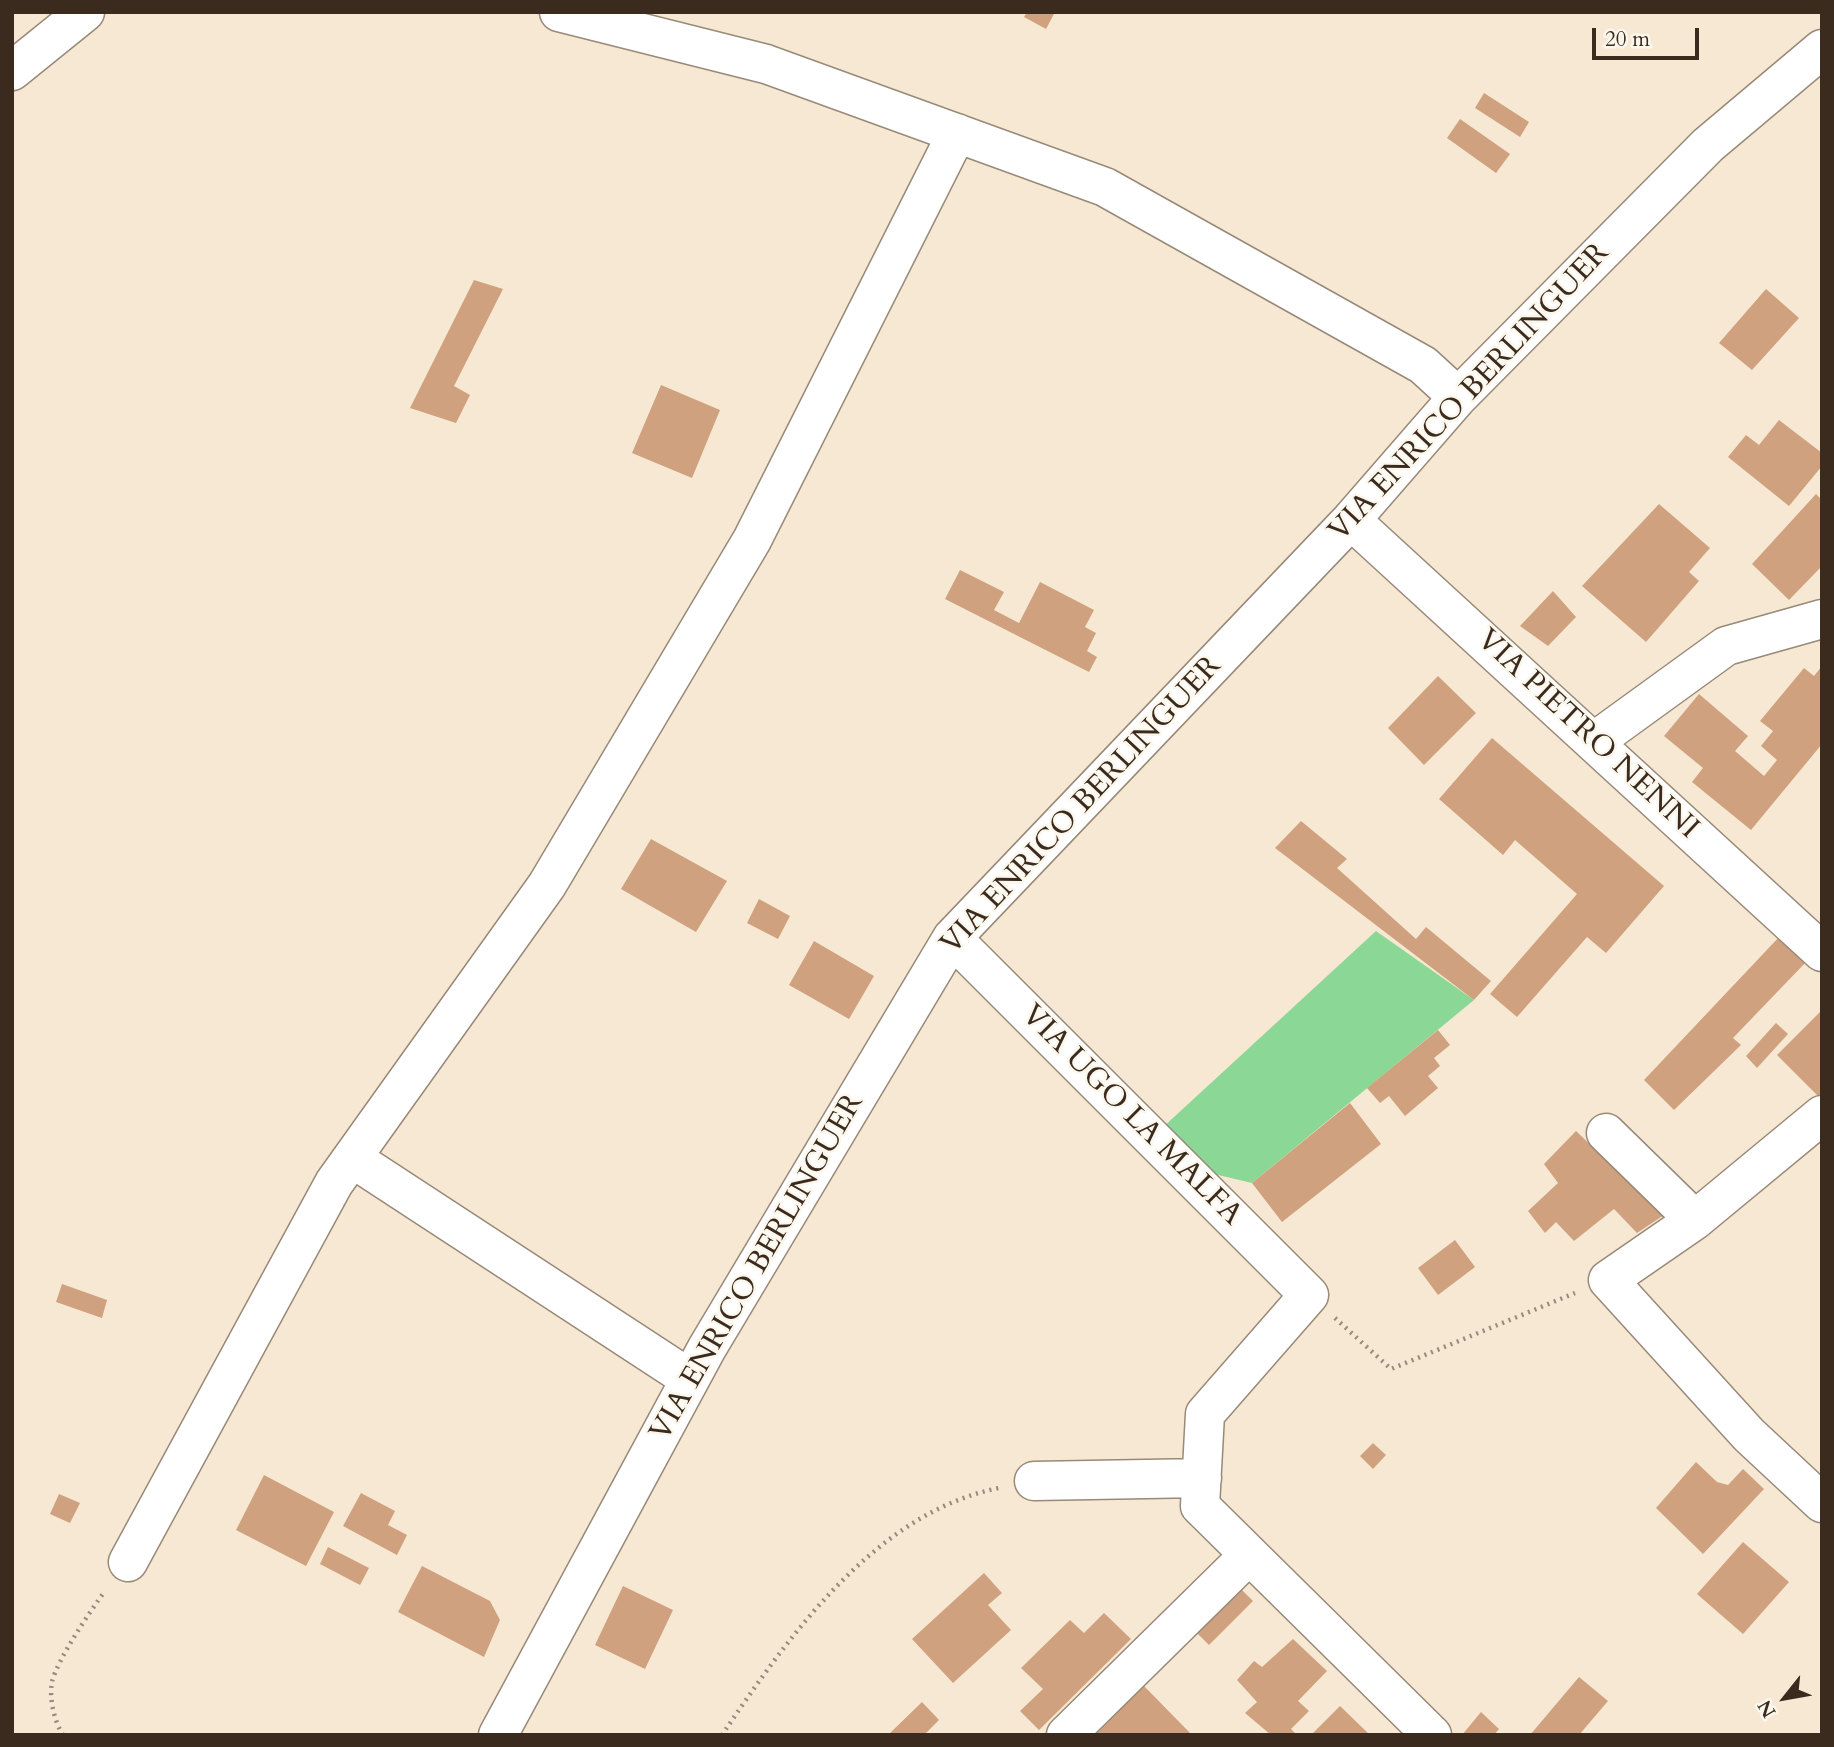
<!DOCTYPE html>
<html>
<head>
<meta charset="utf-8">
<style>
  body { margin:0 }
  #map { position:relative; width:1834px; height:1747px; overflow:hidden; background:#f6e8d2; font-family:Cardo,serif }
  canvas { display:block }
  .frame { position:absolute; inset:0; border:14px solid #3b2a1e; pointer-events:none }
  .north { position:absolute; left:1750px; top:1663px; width:70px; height:70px; -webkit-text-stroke:5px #fbf7ec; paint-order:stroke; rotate:239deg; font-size:19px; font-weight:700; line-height:28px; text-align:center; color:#3b2a1e }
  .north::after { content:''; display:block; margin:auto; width:24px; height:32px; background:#3b2a1e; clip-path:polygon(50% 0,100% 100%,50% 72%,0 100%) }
  .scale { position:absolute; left:1592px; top:28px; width:107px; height:32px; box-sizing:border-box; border:4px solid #3b2a1e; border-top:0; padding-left:9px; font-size:21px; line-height:24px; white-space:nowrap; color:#3b2a1e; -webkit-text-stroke:5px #fbf7ec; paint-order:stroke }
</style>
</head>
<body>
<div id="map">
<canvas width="1834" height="1747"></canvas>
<div class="frame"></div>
<div class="north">N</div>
<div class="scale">20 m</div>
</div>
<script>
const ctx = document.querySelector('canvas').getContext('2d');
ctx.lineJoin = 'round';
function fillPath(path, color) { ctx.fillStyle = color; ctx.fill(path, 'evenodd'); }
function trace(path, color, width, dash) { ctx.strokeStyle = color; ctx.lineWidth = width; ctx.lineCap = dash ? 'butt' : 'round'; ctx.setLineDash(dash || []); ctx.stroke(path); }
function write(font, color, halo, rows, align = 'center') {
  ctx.font = font + ' Cardo,serif'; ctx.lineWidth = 5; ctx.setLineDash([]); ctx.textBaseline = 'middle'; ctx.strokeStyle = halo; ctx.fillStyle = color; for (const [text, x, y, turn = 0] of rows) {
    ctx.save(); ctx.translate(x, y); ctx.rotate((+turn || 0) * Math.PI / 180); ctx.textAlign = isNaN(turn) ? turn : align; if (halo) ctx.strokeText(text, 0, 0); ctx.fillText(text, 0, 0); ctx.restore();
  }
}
const green = new Path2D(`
  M 1376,931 L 1474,1000 L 1252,1183 L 1214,1174 L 1161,1129 Z`);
const building = new Path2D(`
  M 1027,12 L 1055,12 L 1046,29 L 1024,17 Z
  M 1484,93 L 1529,122 L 1520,137 L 1475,108 Z
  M 1460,119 L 1510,154 L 1496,173 L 1447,138 Z
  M 474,280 L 503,289 L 454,386 L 470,395 L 456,423 L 410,408 Z
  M 1766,289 L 1799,318 L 1752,370 L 1719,343 Z
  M 661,385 L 720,410 L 692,478 L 632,453 Z
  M 1779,420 L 1822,453 L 1822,466 L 1789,506 L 1728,457 L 1746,435 L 1759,445 Z
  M 1816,494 L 1822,500 L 1822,566 L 1789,600 L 1752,564 Z
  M 1659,504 L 1710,548 L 1689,572 L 1699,581 L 1646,642 L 1582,586 Z
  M 960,570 L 1004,592 L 994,610 L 1019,623 L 1040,582 L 1094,610 L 1085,627 L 1096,633 L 1087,651 L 1097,657 L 1089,672 L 945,599 Z
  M 1553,591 L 1576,617 L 1548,646 L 1520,626 Z
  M 1822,666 L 1822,744 L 1751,830 L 1692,782 L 1703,768 L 1664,736 L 1699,694 L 1748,736 L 1735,751 L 1764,776 L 1777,760 L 1761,746 L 1773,731 L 1760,721 L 1804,668 L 1814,676 Z
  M 1438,676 L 1476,713 L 1424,765 L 1388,728 Z
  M 1492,738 L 1664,886 L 1606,953 L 1587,937 L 1517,1017 L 1490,994 L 1577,894 L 1515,840 L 1503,855 L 1439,799 Z
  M 1301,821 L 1347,859 L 1337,868 L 1416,939 L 1426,927 L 1491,981 L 1474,1000 L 1275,848 Z
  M 651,839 L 727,881 L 696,932 L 621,889 Z
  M 759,899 L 790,916 L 778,939 L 747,923 Z
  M 1780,936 L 1807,961 L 1733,1038 L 1741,1045 L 1674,1110 L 1644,1080 Z
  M 814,941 L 874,976 L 849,1019 L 789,985 Z
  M 1822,1010 L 1822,1100 L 1777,1055 Z
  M 1776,1023 L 1788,1034 L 1757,1068 L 1746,1056 Z
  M 1438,1030 L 1450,1045 L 1434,1058 L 1440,1066 L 1428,1076 L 1438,1088 L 1405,1116 L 1389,1096 L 1380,1103 L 1367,1088 Z
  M 1350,1103 L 1381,1144 L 1282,1222 L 1252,1183 Z
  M 1576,1131 L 1664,1215 L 1637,1233 L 1614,1209 L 1574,1241 L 1556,1222 L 1545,1233 L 1528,1211 L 1558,1183 L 1544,1164 Z
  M 1455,1240 L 1475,1267 L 1438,1295 L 1418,1268 Z
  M 62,1284 L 107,1300 L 102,1318 L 56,1302 Z
  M 1373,1443 L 1386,1455 L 1373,1469 L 1360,1456 Z
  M 1696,1462 L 1717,1482 L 1728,1485 L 1743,1469 L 1764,1489 L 1703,1554 L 1656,1508 Z
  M 264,1475 L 334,1512 L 306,1566 L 236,1530 Z
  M 361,1493 L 395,1511 L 388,1525 L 407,1535 L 397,1555 L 343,1526 Z
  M 59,1494 L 80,1503 L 70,1523 L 50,1514 Z
  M 1743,1542 L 1789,1582 L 1743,1634 L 1697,1594 Z
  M 328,1547 L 369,1568 L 360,1585 L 320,1564 Z
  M 422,1566 L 490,1601 L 500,1620 L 484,1657 L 398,1612 Z
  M 984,1573 L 1002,1593 L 988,1605 L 1011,1630 L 953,1683 L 912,1639 Z
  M 623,1586 L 673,1610 L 645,1669 L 595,1645 Z
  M 1241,1589 L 1253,1601 L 1209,1645 L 1197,1633 Z
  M 1104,1613 L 1131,1639 L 1039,1730 L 1020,1711 L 1043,1689 L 1021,1668 L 1070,1620 L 1084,1633 Z
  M 1293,1639 L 1327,1671 L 1298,1701 L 1309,1711 L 1291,1729 L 1297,1735 L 1271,1735 L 1245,1713 L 1257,1702 L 1237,1680 L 1254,1661 L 1262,1667 Z
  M 1579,1677 L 1608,1701 L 1579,1735 L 1530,1735 Z
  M 1144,1686 L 1192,1735 L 1095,1735 Z
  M 922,1702 L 939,1720 L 924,1735 L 888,1735 Z
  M 1340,1706 L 1370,1735 L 1311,1735 Z
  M 1481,1712 L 1499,1729 L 1494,1735 L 1462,1735 Z`);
const path = new Path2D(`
  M 1335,1318 L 1391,1369 L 1575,1293
  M 63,1735 C 54,1721 49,1698 52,1682 C 57,1660 91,1610 105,1591
  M 722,1735 C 788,1637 876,1512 999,1488`);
const street = new Path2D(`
  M 559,12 L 766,64 L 1105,187 L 1423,365 L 1458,397
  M 12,71 L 85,12
  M 1351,520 L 1822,952
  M 1595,741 L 1726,646 L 1822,619
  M 952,938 L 1309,1295 L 1205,1414 L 1200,1506 L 1432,1735
  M 1822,1115 L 1695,1220 L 1608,1280 L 1749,1435 L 1822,1503
  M 1606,1133 L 1695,1220
  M 352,1158 L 690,1379
  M 1034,1481 L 1202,1478
  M 128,1562 L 334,1183 L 547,885 L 752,540 L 957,133
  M 498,1735 L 707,1348 L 952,938 L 1351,520 L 1458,397 L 1708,145 L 1822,49
  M 1066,1735 L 1249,1555`);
const streetNames = [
  ["VIA ENRICO BERLINGUER",1470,393,-47],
  ["VIA PIETRO NENNI",1587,735,43],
  ["VIA ENRICO BERLINGUER",1082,806,-47],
  ["VIA UGO LA MALFA",1131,1116,45],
  ["VIA ENRICO BERLINGUER",758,1268,-60]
];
fillPath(green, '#8bd896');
fillPath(building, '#d0a17e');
trace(street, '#988978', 41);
trace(path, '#988978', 4.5, [2, 5]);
trace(street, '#fff', 38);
write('30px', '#3b2a1e', '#fbf7ec', streetNames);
</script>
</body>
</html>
